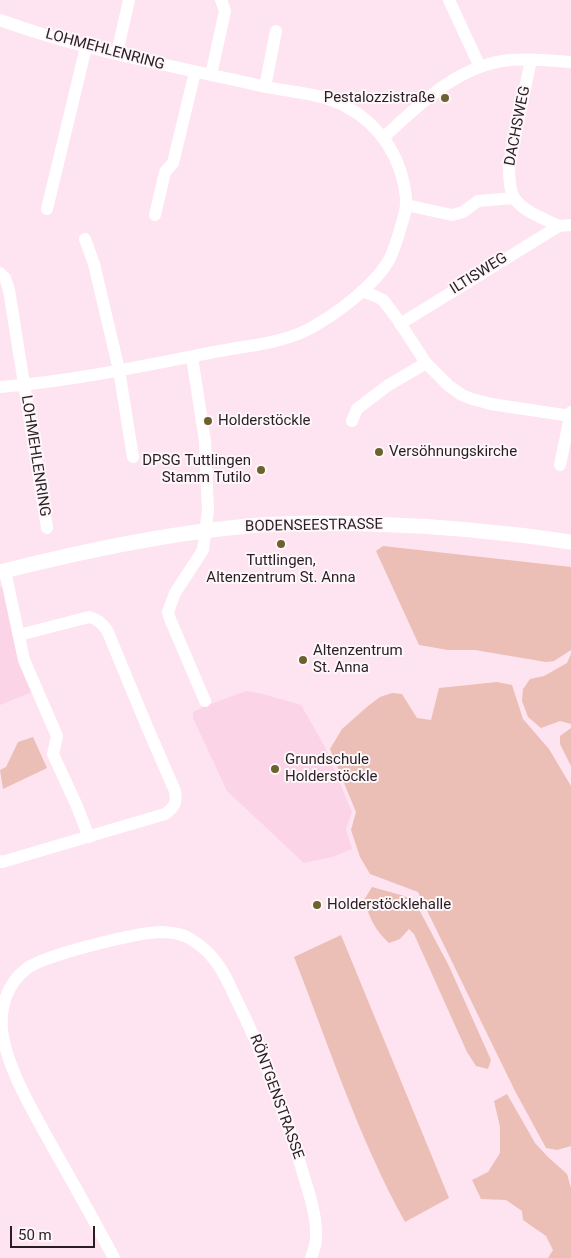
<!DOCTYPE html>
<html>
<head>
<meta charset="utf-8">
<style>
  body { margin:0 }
  #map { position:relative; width:571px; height:1258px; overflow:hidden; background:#fee3f0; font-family:Roboto,sans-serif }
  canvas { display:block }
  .scale { position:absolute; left:10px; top:1226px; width:85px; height:22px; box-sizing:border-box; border:2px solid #2a1e24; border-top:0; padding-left:6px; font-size:15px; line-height:18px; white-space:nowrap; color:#2a1e24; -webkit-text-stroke:4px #fef7fa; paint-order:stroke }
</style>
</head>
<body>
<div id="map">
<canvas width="571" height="1258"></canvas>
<div class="scale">50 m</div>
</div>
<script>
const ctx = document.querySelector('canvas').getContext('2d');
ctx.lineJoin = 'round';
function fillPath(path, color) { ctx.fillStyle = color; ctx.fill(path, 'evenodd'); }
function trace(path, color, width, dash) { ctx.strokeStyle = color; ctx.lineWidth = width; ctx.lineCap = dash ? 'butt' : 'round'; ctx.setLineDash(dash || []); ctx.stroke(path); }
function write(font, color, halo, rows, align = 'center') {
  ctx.font = font + ' Roboto,sans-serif'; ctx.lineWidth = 4; ctx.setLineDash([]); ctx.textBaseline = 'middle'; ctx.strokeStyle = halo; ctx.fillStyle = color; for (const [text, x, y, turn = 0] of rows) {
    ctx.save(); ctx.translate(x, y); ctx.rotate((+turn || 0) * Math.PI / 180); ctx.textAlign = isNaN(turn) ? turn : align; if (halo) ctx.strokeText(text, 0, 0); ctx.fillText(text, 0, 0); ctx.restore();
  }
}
const built = new Path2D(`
  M 0,587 L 3,587 L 37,690 L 0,705 Z
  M 246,691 L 263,694 L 301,705 L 325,747 L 352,812 L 346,829 L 352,849 L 332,857 L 304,863 L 227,791 L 193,718 L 193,712 L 208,705 Z`);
const green = new Path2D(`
  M 383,546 L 571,567 L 571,650 L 554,661 L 546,662 L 475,650 L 448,650 L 419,645 L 376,551 Z
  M 571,654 L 571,724 L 560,721 L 541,728 L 528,717 L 522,701 L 523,689 L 530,679 L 544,676 L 567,663 Z
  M 497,682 L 512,685 L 523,719 L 549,749 L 571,786 L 571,1146 L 557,1150 L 546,1148 L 515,1091 L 418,892 L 370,874 L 360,857 L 351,830 L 356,812 L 330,749 L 342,729 L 368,706 L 380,697 L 392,693 L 402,694 L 417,718 L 431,720 L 439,688 Z
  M 571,728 L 571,766 L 560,744 L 560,736 Z
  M 33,737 L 47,768 L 3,789 L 0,770 L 6,767 L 18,742 Z
  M 372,887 L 401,895 L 414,900 L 449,966 L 491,1060 L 488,1069 L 476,1066 L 467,1052 L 414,934 L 409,929 L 400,939 L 389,943 C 375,930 370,919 364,900 Z
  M 341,935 L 449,1198 L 405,1222 C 359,1139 329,1046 294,957 Z
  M 507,1094 L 535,1143 L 548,1157 L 567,1174 L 571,1188 L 571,1258 L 548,1258 L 553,1250 L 546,1236 L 523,1220 L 522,1211 L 506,1200 L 481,1199 L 472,1180 L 488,1172 L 500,1153 L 500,1127 L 494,1101 Z`);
const minor = new Path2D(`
  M 449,0 L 480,67
  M 0,20 C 85,51 174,66 261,86 C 288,92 322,93 345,106 C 381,125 402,158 406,198 C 407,208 404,217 401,226 C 398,237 395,248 390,258 C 376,285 334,316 307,330 C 279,344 244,346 214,352 C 143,366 72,381 0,387
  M 117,53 L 129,0
  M 531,60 L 509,164 C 509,175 509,191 515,199 C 524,212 545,219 559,226
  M 211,75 L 225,11 L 221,0
  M 265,87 L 276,31
  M 384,137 C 420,104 458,65 510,60 C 530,58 551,61 571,62
  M 406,205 L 452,215 L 463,212 L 478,201 L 514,198
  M 47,209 L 86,47
  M 155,215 L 165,172 L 173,163 L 195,72
  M 85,239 L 94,264 L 119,370 L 133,457
  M 0,273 L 5,278 L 9,290 L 47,528
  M 362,291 L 375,296 L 383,300 L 396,317 L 426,363 L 449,386 L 462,395 L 472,399 L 491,404 L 571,416
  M 400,324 L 559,226 L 571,225
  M 192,357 L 205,441 L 208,510 L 203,550 L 175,593 L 168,612 L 170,619 L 205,701
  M 352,421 L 357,409 L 387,386 L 426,363
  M 560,465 L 571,412
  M 5,571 L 24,660 L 57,736 L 53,754 L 76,804 L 89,837
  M 0,861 L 2,862 L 165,814 C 175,807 177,802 175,791 L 148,729 L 107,630 C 101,623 98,619 89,617 L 19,635
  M 114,1258 C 94,1220 73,1183 52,1146 C 34,1113 6,1067 2,1030 C 0,1007 7,984 26,969 C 44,955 135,933 160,932 C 170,932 180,933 189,938 C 197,943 206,949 212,957 C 223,969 230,986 237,1001 C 263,1053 283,1107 300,1163 C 306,1185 316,1210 316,1233 C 317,1242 314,1250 311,1258`);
const tertiary = new Path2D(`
  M 0,572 C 79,552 157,535 238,527 C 282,522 327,523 371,524 C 438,526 505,532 571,542`);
const markers = [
  [445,98,5,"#6c622f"],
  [208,421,5,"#6c622f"],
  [379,452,5,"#6c622f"],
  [261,470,5,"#6c622f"],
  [281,544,5,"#6c622f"],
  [303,660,5,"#6c622f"],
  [275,769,5,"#6c622f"],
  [317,905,5,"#6c622f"]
];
const streetNames = [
  ["LOHMEHLENRING",105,50,15],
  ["DACHSWEG",518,126,-79],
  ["ILTISWEG",479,274,-32],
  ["LOHMEHLENRING",35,456,81],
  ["BODENSEESTRASSE",314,526,-1],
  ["RÖNTGENSTRASSE",276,1097,70]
];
const poiNames = [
  ["Pestalozzistraße",435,98,"right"],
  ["Holderstöckle",218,421],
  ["Versöhnungskirche",389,452],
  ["DPSG Tuttlingen",251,461,"right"],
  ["Stamm Tutilo",251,478,"right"],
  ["Tuttlingen,",281,561,"center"],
  ["Altenzentrum St. Anna",281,578,"center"],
  ["Altenzentrum",313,651],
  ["St. Anna",313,668],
  ["Grundschule",285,760],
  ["Holderstöckle",285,777],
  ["Holderstöcklehalle",327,905]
];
fillPath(built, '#fcd4e7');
fillPath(green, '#ebbfb6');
trace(minor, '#fff', 12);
trace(tertiary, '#fff', 15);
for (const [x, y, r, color] of markers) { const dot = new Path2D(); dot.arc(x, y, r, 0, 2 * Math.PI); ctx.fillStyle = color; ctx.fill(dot); trace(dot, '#fef7fa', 2); }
write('15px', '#2a1e24', '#fef7fa', streetNames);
write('15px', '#2a1e24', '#fef7fa', poiNames, 'left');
</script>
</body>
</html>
